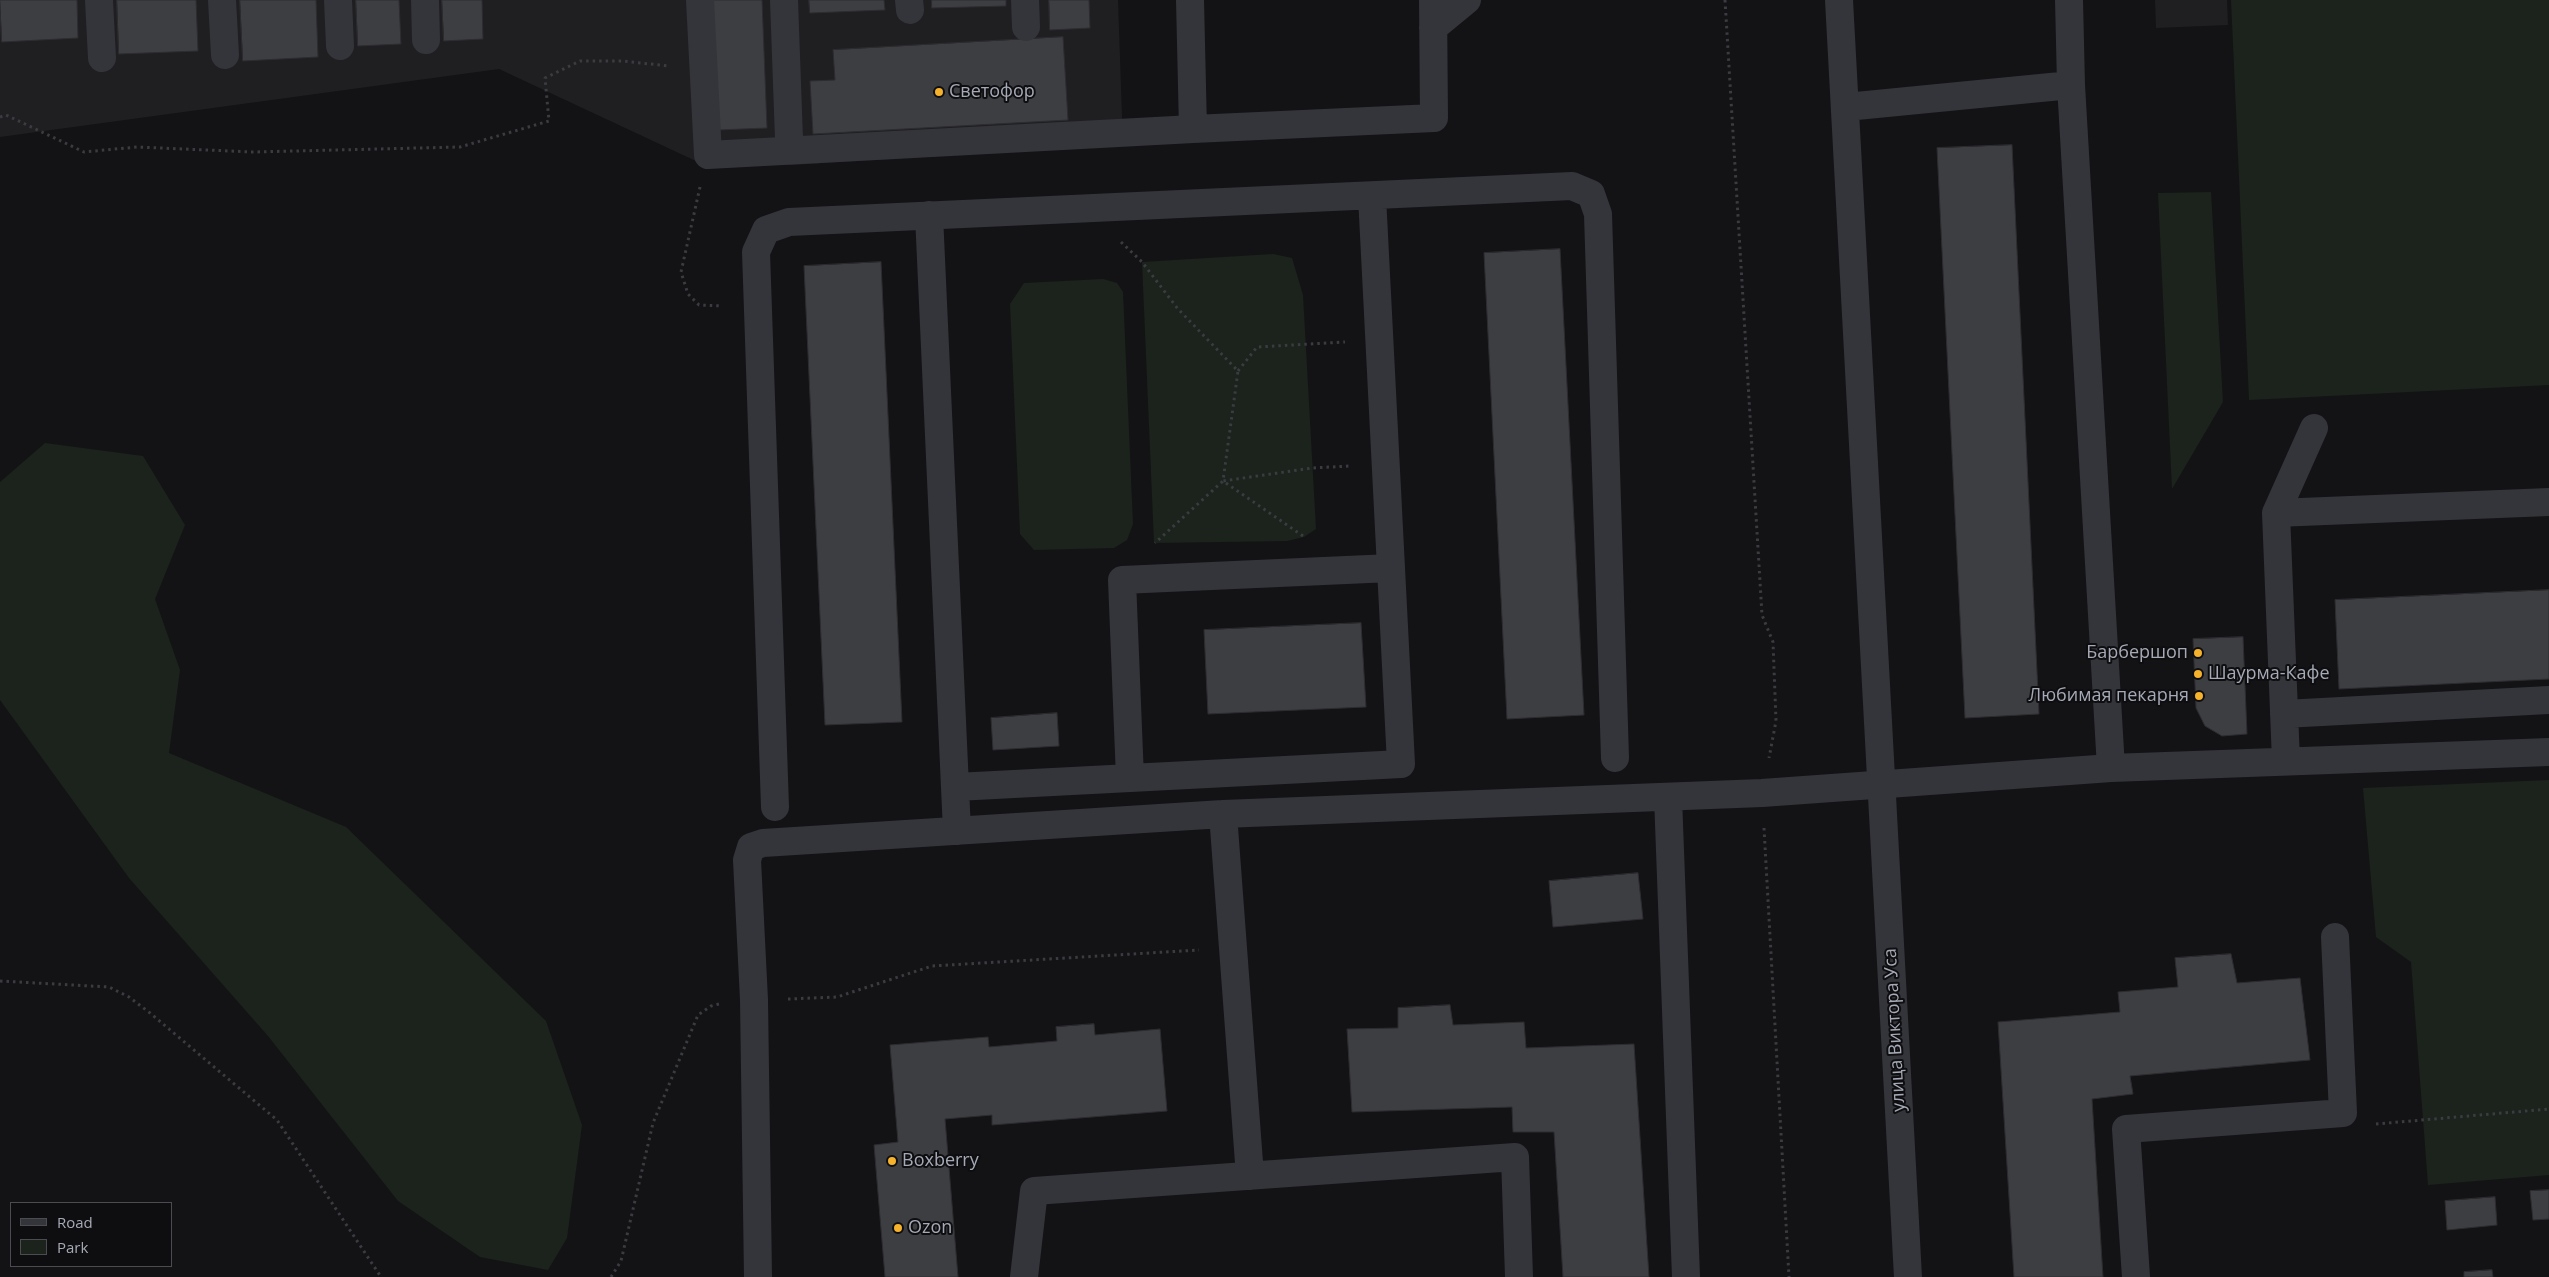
<!DOCTYPE html>
<html>
<head>
<meta charset="utf-8">
<style>
  body { margin:0 }
  #map { position:relative; width:2549px; height:1277px; overflow:hidden; background:#131315; font-family:"Open Sans",sans-serif }
  canvas { display:block }
  .legend { position:absolute; left:10px; top:1202px; width:162px; height:65px; box-sizing:border-box; background:#0e0e10; border:1px solid #4a4c52; margin:0; padding:6px 9px; list-style:none; font-size:15px; color:#a5aab6 }
  .legend li { display:flex; align-items:center; gap:10px; height:25px }
  .legend b { width:25px; border:1px solid #4a4c52 }
</style>
</head>
<body>
<div id="map">
<canvas width="2549" height="1277"></canvas>
<ul class="legend">
<li><b style="height:6px;background:#34353a"></b>Road</li>
<li><b style="height:14px;background:#1b231c"></b>Park</li>
</ul>
</div>
<script>
const ctx = document.querySelector('canvas').getContext('2d');
ctx.lineJoin = 'round';
function fillPath(path, color) { ctx.fillStyle = color; ctx.fill(path, 'evenodd'); }
function trace(path, color, width, dash) { ctx.strokeStyle = color; ctx.lineWidth = width; ctx.lineCap = dash ? 'butt' : 'round'; ctx.setLineDash(dash || []); ctx.stroke(path); }
function write(font, color, halo, rows, align = 'center') {
  ctx.font = font + ' "Open Sans",sans-serif'; ctx.lineWidth = 4; ctx.setLineDash([]); ctx.textBaseline = 'middle'; ctx.strokeStyle = halo; ctx.fillStyle = color; for (const [text, x, y, turn = 0] of rows) {
    ctx.save(); ctx.translate(x, y); ctx.rotate((+turn || 0) * Math.PI / 180); ctx.textAlign = isNaN(turn) ? turn : align; if (halo) ctx.strokeText(text, 0, 0); ctx.fillText(text, 0, 0); ctx.restore();
  }
}
const built = new Path2D(`
  M 0,0 L 1118,0 L 1123,145 L 792,165 L 698,162 L 499,69 L 0,137 Z
  M 2155,0 L 2227,0 L 2228,25 L 2156,28 Z`);
const green = new Path2D(`
  M 2231,0 L 2549,0 L 2549,385 L 2249,400 Z
  M 2211,192 L 2223,402 L 2172,489 L 2158,193 Z
  M 1273,254 L 1292,258 L 1303,295 L 1316,529 L 1304,537 L 1287,541 L 1154,543 L 1142,262 Z
  M 1103,279 L 1117,283 L 1123,292 L 1133,524 L 1127,540 L 1114,548 L 1034,550 L 1020,534 L 1010,304 L 1024,283 Z
  M 45,443 L 143,456 L 185,525 L 155,599 L 180,670 L 169,753 L 346,827 L 546,1021 L 582,1125 L 567,1238 L 548,1270 L 480,1257 L 398,1201 L 268,1036 L 129,878 L 0,700 L 0,482 Z
  M 2549,780 L 2549,1175 L 2428,1185 L 2411,962 L 2376,937 L 2363,788 Z`);
const building = new Path2D(`
  M 0,0 L 77,0 L 78,38 L 2,42 Z
  M 117,0 L 196,0 L 198,51 L 119,54 Z
  M 240,0 L 316,0 L 318,57 L 243,61 Z
  M 356,0 L 399,0 L 401,44 L 358,46 Z
  M 442,0 L 482,0 L 483,39 L 444,41 Z
  M 713,0 L 762,0 L 767,128 L 718,130 Z
  M 809,0 L 884,0 L 885,10 L 810,13 Z
  M 932,0 L 1006,0 L 1006,6 L 932,8 Z
  M 1049,0 L 1089,0 L 1090,28 L 1050,30 Z
  M 1063,37 L 1068,120 L 813,134 L 810,81 L 835,80 L 833,50 Z
  M 2012,145 L 2039,714 L 1965,718 L 1937,148 Z
  M 1560,249 L 1584,715 L 1507,719 L 1484,253 Z
  M 881,262 L 902,722 L 825,725 L 804,266 Z
  M 2549,590 L 2549,679 L 2339,689 L 2335,600 Z
  M 1361,623 L 1366,707 L 1208,714 L 1204,630 Z
  M 2243,637 L 2247,734 L 2222,736 L 2205,726 L 2196,708 L 2193,639 Z
  M 1057,713 L 1059,746 L 993,750 L 991,718 Z
  M 1638,873 L 1643,919 L 1553,927 L 1549,881 Z
  M 2231,954 L 2237,983 L 2300,978 L 2310,1060 L 2130,1076 L 2133,1094 L 2092,1099 L 2103,1277 L 2014,1277 L 1998,1022 L 2120,1012 L 2118,992 L 2178,987 L 2175,958 Z
  M 1450,1005 L 1453,1025 L 1524,1022 L 1526,1048 L 1634,1044 L 1649,1277 L 1563,1277 L 1554,1132 L 1513,1132 L 1512,1107 L 1352,1112 L 1347,1029 L 1398,1028 L 1398,1008 Z
  M 1094,1024 L 1095,1035 L 1160,1029 L 1167,1111 L 992,1125 L 992,1115 L 945,1119 L 958,1277 L 885,1277 L 874,1145 L 898,1142 L 890,1045 L 988,1037 L 989,1047 L 1057,1041 L 1056,1027 Z
  M 2549,1190 L 2549,1219 L 2533,1220 L 2530,1191 Z
  M 2495,1197 L 2497,1225 L 2447,1230 L 2445,1201 Z
  M 2492,1270 L 2493,1277 L 2464,1277 L 2464,1272 Z`);
const path = new Path2D(`
  M 1725,0 L 1762,615 L 1773,642 L 1776,721 L 1769,758
  M 0,117 L 6,115 L 84,152 L 137,147 L 253,152 L 460,147 L 549,121 L 545,78 L 580,61 L 622,61 L 669,66
  M 700,187 L 681,272 L 688,294 L 699,305 L 722,306
  M 1121,242 L 1142,262 L 1178,309 L 1238,371 L 1223,481 L 1155,543
  M 1238,371 L 1257,347 L 1345,342
  M 1303,536 L 1223,481 L 1312,468 L 1350,466
  M 1764,828 L 1789,1277
  M 0,981 L 109,987 L 129,997 L 150,1013 L 277,1120 L 381,1277
  M 788,999 L 837,997 L 932,966 L 1199,950
  M 2376,1124 L 2549,1109
  M 611,1277 L 621,1261 L 653,1123 L 698,1015 L 711,1006 L 719,1004`);
const minor = new Path2D(`
  M 99,0 L 102,58
  M 222,0 L 225,55
  M 338,0 L 340,46
  M 425,0 L 426,40
  M 700,0 L 708,155 L 1193,129
  M 784,0 L 789,139
  M 909,0 L 910,10
  M 1025,0 L 1026,27
  M 1190,0 L 1193,129 L 1434,118 L 1433,0
  M 1839,0 L 1908,1277
  M 2069,0 L 2071,85 L 2111,768
  M 1433,28 L 1467,0
  M 1846,107 L 2071,85
  M 929,215 L 957,831
  M 2276,513 L 2314,428
  M 2284,714 L 2549,700
  M 2286,761 L 2276,513 L 2549,502
  M 1130,778 L 1122,580 L 1391,568
  M 956,787 L 1401,764 L 1372,196
  M 1668,797 L 1686,1277
  M 775,807 L 756,252 L 766,230 L 789,222 L 1572,186 L 1591,194 L 1598,214 L 1615,758
  M 1223,814 L 1250,1176
  M 758,1277 L 754,1000 L 747,860 L 751,847 L 763,843 L 1223,814 L 1762,793 L 2111,768 L 2549,752
  M 1024,1277 L 1034,1191 L 1515,1157 L 1519,1277
  M 2136,1277 L 2126,1129 L 2343,1113 L 2335,937`);
const markers = [
  [939,92,5,"#f6b22b"],
  [2198,653,5,"#f6b22b"],
  [2198,674,5,"#f6b22b"],
  [2199,696,5,"#f6b22b"],
  [892,1161,5,"#f6b22b"],
  [898,1228,5,"#f6b22b"]
];
const poiNames = [
  ["Светофор",949,92],
  ["Барбершоп",2188,653,"right"],
  ["Шаурма-Кафе",2208,674],
  ["Любимая пекарня",2189,696,"right"],
  ["Boxberry",902,1161],
  ["Ozon",908,1228]
];
const streetNames = [
  ["улица Виктора Уса",1895,1030,-93]
];
fillPath(built, '#1f1f22');
fillPath(green, '#1b231c');
fillPath(building, '#3d3e42');
trace(building, '#2d2d31', 1);
trace(path, '#3a3c41', 3, [2.5, 4]);
trace(minor, '#34353a', 28);
for (const [x, y, r, color] of markers) { const dot = new Path2D(); dot.arc(x, y, r, 0, 2 * Math.PI); ctx.fillStyle = color; ctx.fill(dot); trace(dot, '#0e0e10', 2); }
write('18px', '#a5aab6', '#0e0e10', poiNames, 'left');
write('18px', '#a5aab6', '#0e0e10', streetNames);
</script>
</body>
</html>
